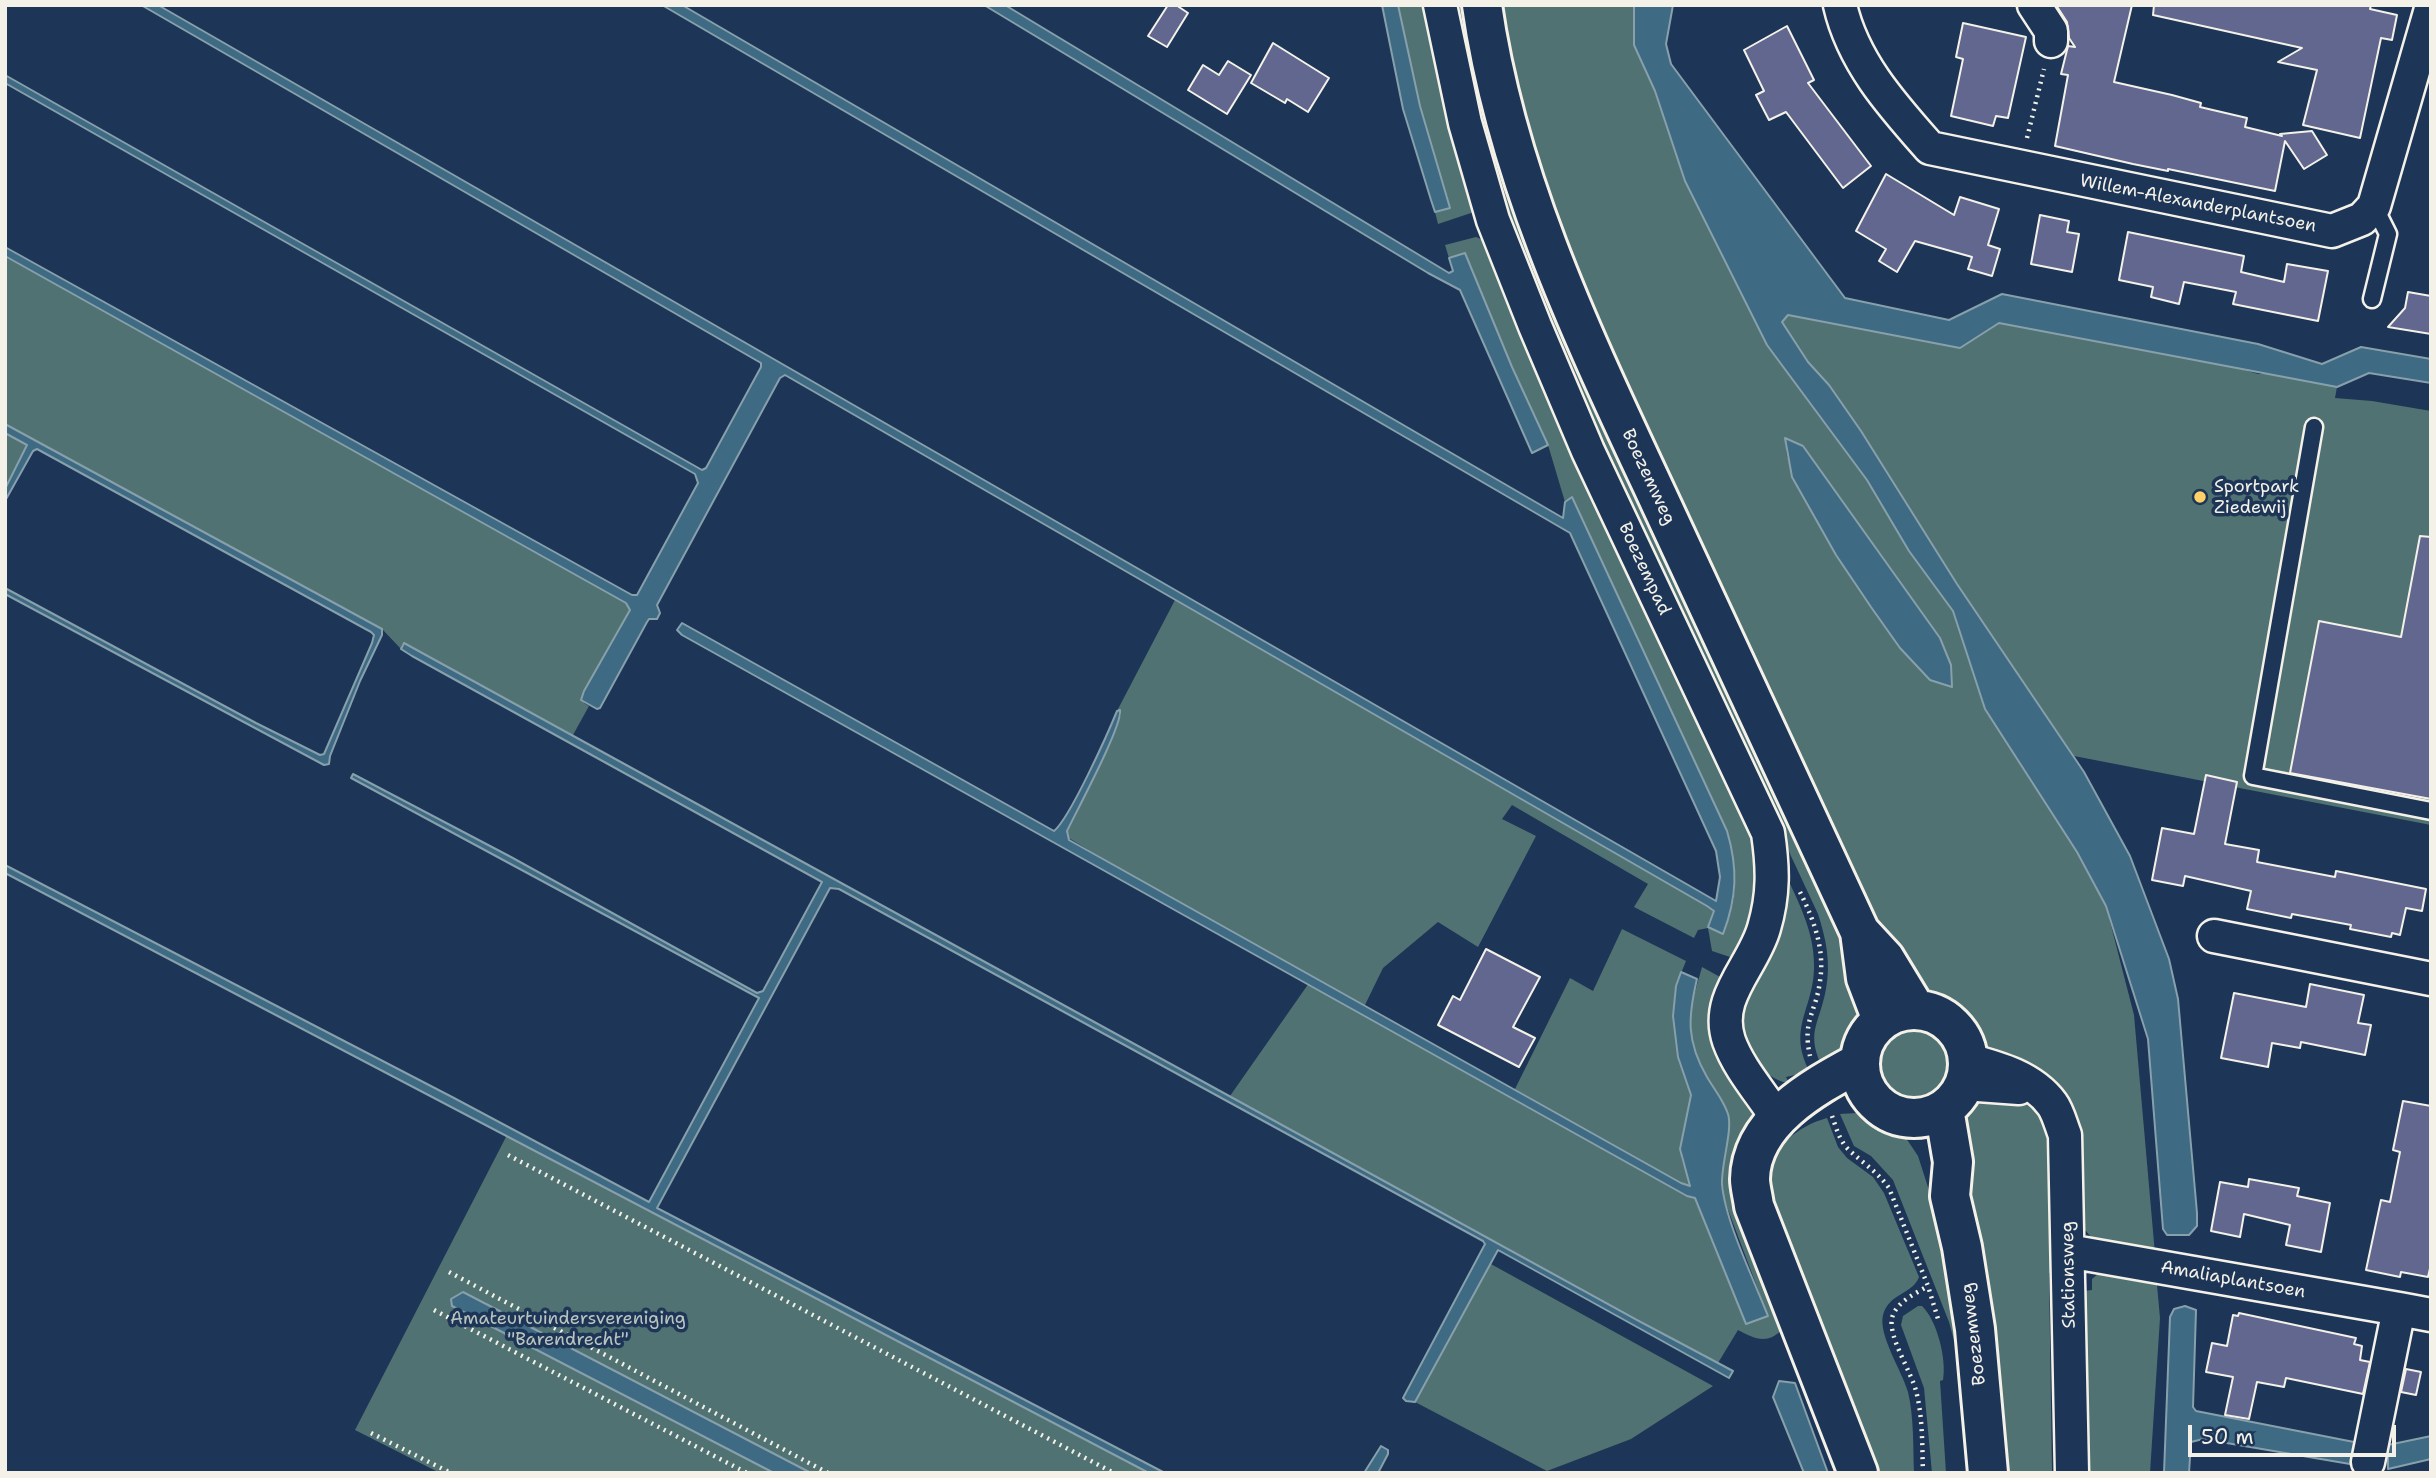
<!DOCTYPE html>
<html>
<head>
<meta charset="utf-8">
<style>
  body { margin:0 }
  #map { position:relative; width:2436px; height:1478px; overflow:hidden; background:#1d3557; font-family:"Shantell Sans",sans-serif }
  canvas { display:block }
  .frame { position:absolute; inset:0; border:7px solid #f4f1e8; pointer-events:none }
  .scale { position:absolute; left:2188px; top:1425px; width:208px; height:32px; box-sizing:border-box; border:4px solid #f4f1e8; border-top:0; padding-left:9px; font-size:21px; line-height:24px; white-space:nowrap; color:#f4f1e8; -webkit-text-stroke:5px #1d3557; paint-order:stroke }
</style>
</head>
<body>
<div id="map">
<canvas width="2436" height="1478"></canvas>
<div class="frame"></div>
<div class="scale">50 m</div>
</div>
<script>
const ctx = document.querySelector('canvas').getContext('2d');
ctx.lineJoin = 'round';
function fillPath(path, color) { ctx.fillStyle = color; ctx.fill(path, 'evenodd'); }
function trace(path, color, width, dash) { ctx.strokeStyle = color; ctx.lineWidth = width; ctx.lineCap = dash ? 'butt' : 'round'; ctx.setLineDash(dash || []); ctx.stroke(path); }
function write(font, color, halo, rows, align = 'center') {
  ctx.font = font + ' "Shantell Sans",sans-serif'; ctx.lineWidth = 7; ctx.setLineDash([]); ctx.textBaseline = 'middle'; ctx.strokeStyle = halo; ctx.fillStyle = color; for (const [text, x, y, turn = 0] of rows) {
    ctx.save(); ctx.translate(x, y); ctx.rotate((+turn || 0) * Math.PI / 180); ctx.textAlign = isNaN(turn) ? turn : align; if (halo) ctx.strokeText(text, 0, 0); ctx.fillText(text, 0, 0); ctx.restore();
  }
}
const green = new Path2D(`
  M 1398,5 L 1429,5 L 1477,206 L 1471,213 L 1438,224 L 1435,212 L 1449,208 L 1420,106 Z
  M 1451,5 L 1467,5 L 1842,926 L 1864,1014 L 1844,1055 L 1825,1073 C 1804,1032 1819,1027 1826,989 C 1831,962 1826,939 1818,914 L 1586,416 L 1496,193 Z
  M 1498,5 L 1634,5 L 1634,45 L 1655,91 L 1685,181 L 1767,345 L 1867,480 L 1909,551 L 1953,611 L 1985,709 L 2077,852 L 2106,906 L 2134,1015 L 2155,1254 L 2095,1242 L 2086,1231 L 2083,1231 L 2081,1141 L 2079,1127 L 2072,1110 L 1982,1048 L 1973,1031 L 1962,1016 L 1927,996 L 1897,963 L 1743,642 L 1583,295 L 1526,135 ZM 1785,438 L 1940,638 L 1930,680 L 1900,648 L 1836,555 L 1787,456 Z
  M 1476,237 L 1492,244 L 1755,832 C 1760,875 1763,923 1733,958 L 1712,951 L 1708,928 L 1698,930 L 1694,938 L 1634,907 L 1648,884 L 1512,805 L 1502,819 L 1536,836 L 1478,947 L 1438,922 L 1383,968 L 1364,1007 L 1155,890 L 1067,837 L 1067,832 L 1121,715 L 1121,712 L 1117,711 L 1175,600 L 1707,906 L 1714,911 L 1709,927 L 1723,934 C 1741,890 1735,875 1727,831 L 1573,498 L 1565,502 L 1548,445 L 1512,367 L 1465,254 L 1449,258 L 1445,245 Z
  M 5,256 L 626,603 L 630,610 L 612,641 L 584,703 L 589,706 L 573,735 L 407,644 L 402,644 L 401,649 L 382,629 L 5,424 Z
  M 1787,315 L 1960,348 L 1999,323 L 2237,368 L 2258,374 L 2268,374 L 2337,387 L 2335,398 L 2372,401 L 2431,411 L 2431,825 L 2074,756 L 1972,607 L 1861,431 L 1829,385 L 1808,362 L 1782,322 Z
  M 5,433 L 27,445 L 5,489 Z
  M 1784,871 C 1798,901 1814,931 1814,964 C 1815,1011 1783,1029 1814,1079 L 1799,1086 L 1795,1075 L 1786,1077 L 1789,1083 C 1759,1079 1745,1045 1740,1019 Z
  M 1622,929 L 1686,961 L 1676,986 L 1673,1016 L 1678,1057 L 1691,1096 L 1680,1149 L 1682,1160 L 1691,1186 L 1681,1183 L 1514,1091 L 1570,978 L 1593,991 Z
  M 1702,967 L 1722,978 L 1751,1100 L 1753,1112 L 1749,1130 L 1783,1329 C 1767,1345 1755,1339 1738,1330 L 1718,1363 L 1230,1096 L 1309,983 L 1687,1196 L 1695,1198 L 1746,1324 L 1768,1316 L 1724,1199 L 1722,1173 L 1728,1135 L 1719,1095 L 1697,1060 L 1690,1030 L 1690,1010 Z
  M1879 1064a35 35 0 1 1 70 0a35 35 0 1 1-70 0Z
  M 1983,1099 L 2022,1100 L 2036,1109 L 2051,1131 L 2056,1273 L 2049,1273 L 2052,1473 L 2006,1473 L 2000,1376 L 1995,1375 L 1974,1215 L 1958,1138 L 1963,1113 L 1969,1106 Z
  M 1857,1113 L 1875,1119 L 1895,1130 L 1908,1141 L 1918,1156 L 1945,1240 L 1965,1379 L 1958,1379 L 1955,1344 L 1949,1322 L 1893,1180 L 1871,1156 L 1854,1146 L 1840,1114 Z
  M 1827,1118 L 1838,1147 L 1847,1158 L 1873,1177 L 1884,1193 L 1919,1277 C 1913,1294 1889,1293 1883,1315 C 1878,1335 1902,1371 1908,1392 C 1914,1417 1913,1446 1914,1473 L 1874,1473 L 1769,1208 C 1769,1199 1766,1188 1767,1179 C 1771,1147 1798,1126 1827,1118 Z
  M 507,1135 L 1149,1473 L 440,1473 L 355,1430 Z
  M 1489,1263 L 1713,1386 L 1631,1439 L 1547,1471 L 1415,1402 Z
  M 2099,1273 L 2157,1285 L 2160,1318 L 2150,1473 L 2088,1473 L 2084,1291 L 2092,1290 L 2092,1279 Z
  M 1918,1306 L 1922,1306 C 1937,1320 1947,1360 1943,1380 L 1940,1381 L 1946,1473 L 1932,1473 L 1924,1388 L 1901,1325 L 1903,1316 Z`);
const water = new Path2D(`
  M 141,5 L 158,5 L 1716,901 L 1720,877 L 1716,851 L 1570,533 L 662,5 L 682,5 L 1563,518 L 1565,502 L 1572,497 L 1727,831 C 1738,868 1737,898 1723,934 L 1708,927 L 1714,911 L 1707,906 L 785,375 L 780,378 L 657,605 L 660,613 L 657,619 L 649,619 L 647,622 L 600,708 L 597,709 L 581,700 L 584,691 L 630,610 L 626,603 L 5,256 L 5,247 L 632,595 L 637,595 L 698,483 L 695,474 L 5,83 L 5,75 L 702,470 L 706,468 L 761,367 L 761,363 Z
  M 984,5 L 1005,5 L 1449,273 L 1453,271 L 1449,258 L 1465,253 L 1512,367 L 1548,445 L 1532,453 L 1460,290 L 1428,273 Z
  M 1382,5 L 1398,5 L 1420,106 L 1450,208 L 1435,212 L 1431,200 L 1403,109 Z
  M 1634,5 L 1673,5 L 1666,44 L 1671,64 L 1845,298 L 1949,320 L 2002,294 L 2258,344 L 2322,364 L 2361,347 L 2431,359 L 2431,383 L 2369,373 L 2337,387 L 1999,323 L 1960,348 L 1788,315 L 1782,322 L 1808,362 L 1829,385 L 1861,431 L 1957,584 L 2084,772 L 2130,856 L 2169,959 L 2178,999 L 2197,1213 L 2197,1226 L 2189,1235 L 2167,1235 L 2163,1229 L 2148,1039 L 2106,906 L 2077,852 L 1985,709 L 1953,611 L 1909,551 L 1867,480 L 1767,345 L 1685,181 L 1655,91 L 1634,45 Z
  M 5,424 L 382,629 L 382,635 L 360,681 L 330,756 L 329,764 L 324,765 L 5,594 L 5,588 L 256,723 L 320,755 L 324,754 L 372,643 L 374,635 L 371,632 L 37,449 L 33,451 L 5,501 L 5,489 L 27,445 L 5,433 Z
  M 1785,438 L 1803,446 L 1940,638 L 1951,665 L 1952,687 L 1930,680 L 1900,648 L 1871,607 L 1836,555 L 1792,477 Z
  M 682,623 L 1054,831 C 1070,818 1108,733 1117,711 L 1120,710 C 1123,725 1076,812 1067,831 L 1069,840 L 1681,1183 L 1690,1186 L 1680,1149 L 1691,1095 L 1678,1057 L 1673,1016 L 1676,986 L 1681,972 L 1697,979 C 1688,1017 1686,1041 1707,1077 C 1714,1089 1724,1101 1728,1114 C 1733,1129 1721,1165 1722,1184 C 1725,1221 1754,1280 1768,1316 L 1746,1324 L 1695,1198 L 1687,1196 L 682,635 L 677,630 Z
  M 404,643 L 1639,1321 L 1733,1371 L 1729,1378 L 1498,1250 L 1415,1402 L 1406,1401 L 1403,1398 L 1485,1244 L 1483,1241 L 839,889 L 830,888 L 657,1208 L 1165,1473 L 1149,1473 L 5,873 L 5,865 L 454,1098 L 649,1202 L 759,998 L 353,779 L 351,778 L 353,774 L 511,857 L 757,993 L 763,991 L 822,882 L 412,656 L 401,649 Z
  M 463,1292 L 811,1473 L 774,1473 L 452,1306 L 451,1299 Z
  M 2185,1306 L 2196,1310 L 2193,1407 L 2196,1411 L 2354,1442 L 2350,1464 L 2203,1439 L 2191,1442 L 2189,1473 L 2164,1473 L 2170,1317 L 2174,1309 Z
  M 1779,1381 L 1795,1383 L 1828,1473 L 1804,1473 L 1773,1397 Z
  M 2431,1436 L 2431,1459 L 2388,1469 L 2388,1445 Z
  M 1381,1446 L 1388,1450 L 1388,1454 L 1378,1473 L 1364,1473 Z`);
const building = new Path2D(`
  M 1168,5 L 1176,5 L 1188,13 L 1167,47 L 1148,36 Z
  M 2056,5 L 2132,5 L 2114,82 L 2172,95 L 2201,103 L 2200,107 L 2247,118 L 2245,127 L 2282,136 L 2280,134 L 2312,131 L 2327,155 L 2304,169 L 2285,141 L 2275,191 L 2168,169 L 2168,171 L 2133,164 L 2055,146 L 2068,75 L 2061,74 L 2068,46 L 2075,47 L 2069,38 L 2067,22 Z
  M 2154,5 L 2371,5 L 2370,9 L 2397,15 L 2392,40 L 2381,38 L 2360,138 L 2303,125 L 2317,70 L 2278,62 L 2302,48 L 2153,15 Z
  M 1963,23 L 2026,37 L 2008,118 L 1996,116 L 1993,126 L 1951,116 L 1963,59 L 1956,57 Z
  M 1787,26 L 1814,80 L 1808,83 L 1871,166 L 1843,188 L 1786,112 L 1769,120 L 1756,95 L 1764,91 L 1744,50 Z
  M 1273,43 L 1329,78 L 1308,112 L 1287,99 L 1285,103 L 1251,83 Z
  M 1228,61 L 1251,75 L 1227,114 L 1188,90 L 1203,65 L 1219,75 Z
  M 1886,174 L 1954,215 L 1960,197 L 1999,209 L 1988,245 L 2000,249 L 1992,276 L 1968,269 L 1972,257 L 1915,241 L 1897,272 L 1879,261 L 1886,249 L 1856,231 Z
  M 2040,215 L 2069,221 L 2067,232 L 2079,234 L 2072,272 L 2031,264 Z
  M 2128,232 L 2244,256 L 2241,272 L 2284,282 L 2287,264 L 2328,271 L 2318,321 L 2233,304 L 2236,292 L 2184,282 L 2179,304 L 2151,297 L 2153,287 L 2119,280 Z
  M 2408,292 L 2431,296 L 2431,334 L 2388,327 L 2405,308 Z
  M 2420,536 L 2431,537 L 2431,799 L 2290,773 L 2319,621 L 2401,637 Z
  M 2206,775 L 2237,782 L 2225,844 L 2259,850 L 2257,862 L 2335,877 L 2336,871 L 2426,889 L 2422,911 L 2406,908 L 2400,935 L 2392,933 L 2391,937 L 2350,929 L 2351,925 L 2292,914 L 2291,918 L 2247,909 L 2251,891 L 2185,876 L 2183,886 L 2152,880 L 2162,828 L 2194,834 Z
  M 1486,949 L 1540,977 L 1513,1027 L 1535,1038 L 1519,1067 L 1438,1025 L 1453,996 L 1460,1000 Z
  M 2310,984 L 2364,995 L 2358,1023 L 2371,1025 L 2365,1055 L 2301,1042 L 2300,1048 L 2272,1043 L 2268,1067 L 2221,1058 L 2234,993 L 2306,1007 Z
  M 2403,1101 L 2431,1106 L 2431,1264 L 2428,1277 L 2401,1272 L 2400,1277 L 2366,1270 L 2381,1200 L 2390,1202 L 2400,1152 L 2393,1150 Z
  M 2249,1179 L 2299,1188 L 2297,1196 L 2330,1203 L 2321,1252 L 2286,1245 L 2290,1225 L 2244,1214 L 2240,1237 L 2211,1231 L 2220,1182 L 2248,1187 Z
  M 2239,1313 L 2356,1338 L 2354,1344 L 2362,1346 L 2360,1360 L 2370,1362 L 2363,1394 L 2286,1378 L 2284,1387 L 2257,1382 L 2249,1419 L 2225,1415 L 2233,1377 L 2206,1372 L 2212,1343 L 2227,1346 L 2233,1315 L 2238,1316 Z
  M 2406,1369 L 2421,1372 L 2416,1395 L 2401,1392 Z`);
const path = new Path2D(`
  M 2027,138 L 2044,69
  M 1800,892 C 1814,920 1825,950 1820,981 C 1816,1013 1802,1020 1810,1056
  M 1832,1116 C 1836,1127 1839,1139 1847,1148 C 1861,1162 1877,1171 1889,1188 L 1928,1286 L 1938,1319
  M 508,1155 L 1114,1473
  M 449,1272 L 828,1473
  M 434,1310 L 747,1473
  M 371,1433 L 451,1473
  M 1923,1473 C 1922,1446 1923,1417 1916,1391 C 1911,1371 1888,1337 1892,1318 C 1896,1302 1915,1294 1928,1286`);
const lane = new Path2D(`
  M 2372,299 L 2388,234 L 2374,206
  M 2314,427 L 2253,776 L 2431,811`);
const street = new Path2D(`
  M 1440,5 L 1465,123 L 1493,220 L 1535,326 L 1588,451 L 1768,833 C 1773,867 1774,894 1764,928 C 1753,967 1714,997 1729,1041 C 1739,1069 1762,1094 1777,1118
  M 1840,5 C 1853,62 1892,105 1930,148 L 2332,231 L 2362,219 L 2374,206 L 2431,9
  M 2034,5 L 2051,31 L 2051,41
  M 2214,936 L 2431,979
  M 1968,1060 C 1998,1068 2032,1077 2052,1104 C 2058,1112 2061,1125 2065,1135 L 2072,1473
  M 1964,1084 L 2019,1088
  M 2068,1251 L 2399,1309
  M 2368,1462 L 2399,1309 L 2431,1315`);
const secondary = new Path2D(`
  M 1482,5 C 1507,182 1587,345 1662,506 C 1728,648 1794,790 1860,932 L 1866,978 L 1882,1020
  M 1860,932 L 1885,959 L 1916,1010
  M1860 1064a54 54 0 1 1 108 0a54 54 0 1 1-108 0Z
  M 1944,1109 L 1953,1162 L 1950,1196 L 1962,1247 L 1975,1329 L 1988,1473
  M 1858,1473 L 1754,1206 C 1753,1197 1750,1187 1750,1179 C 1751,1120 1816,1086 1860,1062`);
const markers = [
  [2200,497,7,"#ffd166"]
];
const streetNames = [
  ["Willem-Alexanderplantsoen",2198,204,11],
  ["Boezemweg",1648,477,65],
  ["Boezempad",1644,569,65],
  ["Stationsweg",2069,1275,-91],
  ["Amaliaplantsoen",2233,1280,10],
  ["Boezemweg",1974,1334,-97]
];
const poiNames = [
  ["Sportpark",2214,487],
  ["Ziedewij",2214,508]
];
const parkNames = [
  ["Amateurtuindersvereniging",568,1319],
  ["\"Barendrecht\"",568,1340]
];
fillPath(green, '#517272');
fillPath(water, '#3e6a83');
trace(water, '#87a0ab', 2);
fillPath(building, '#61678e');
trace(building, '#f4f1e8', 2);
trace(lane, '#f4f1e8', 21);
trace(street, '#f4f1e8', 37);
trace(secondary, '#f4f1e8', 44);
trace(path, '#f4f1e8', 4.5, [2, 5]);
trace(lane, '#1d3557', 16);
trace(street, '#1d3557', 32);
trace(secondary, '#1d3557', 38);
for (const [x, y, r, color] of markers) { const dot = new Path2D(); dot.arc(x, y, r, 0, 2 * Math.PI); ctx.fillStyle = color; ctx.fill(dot); trace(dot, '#1d3557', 2.5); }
write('18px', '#f4f1e8', '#1d3557', streetNames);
write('18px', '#f4f1e8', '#1d3557', poiNames, 'left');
write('18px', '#bbc5bf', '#1d3557', parkNames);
</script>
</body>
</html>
